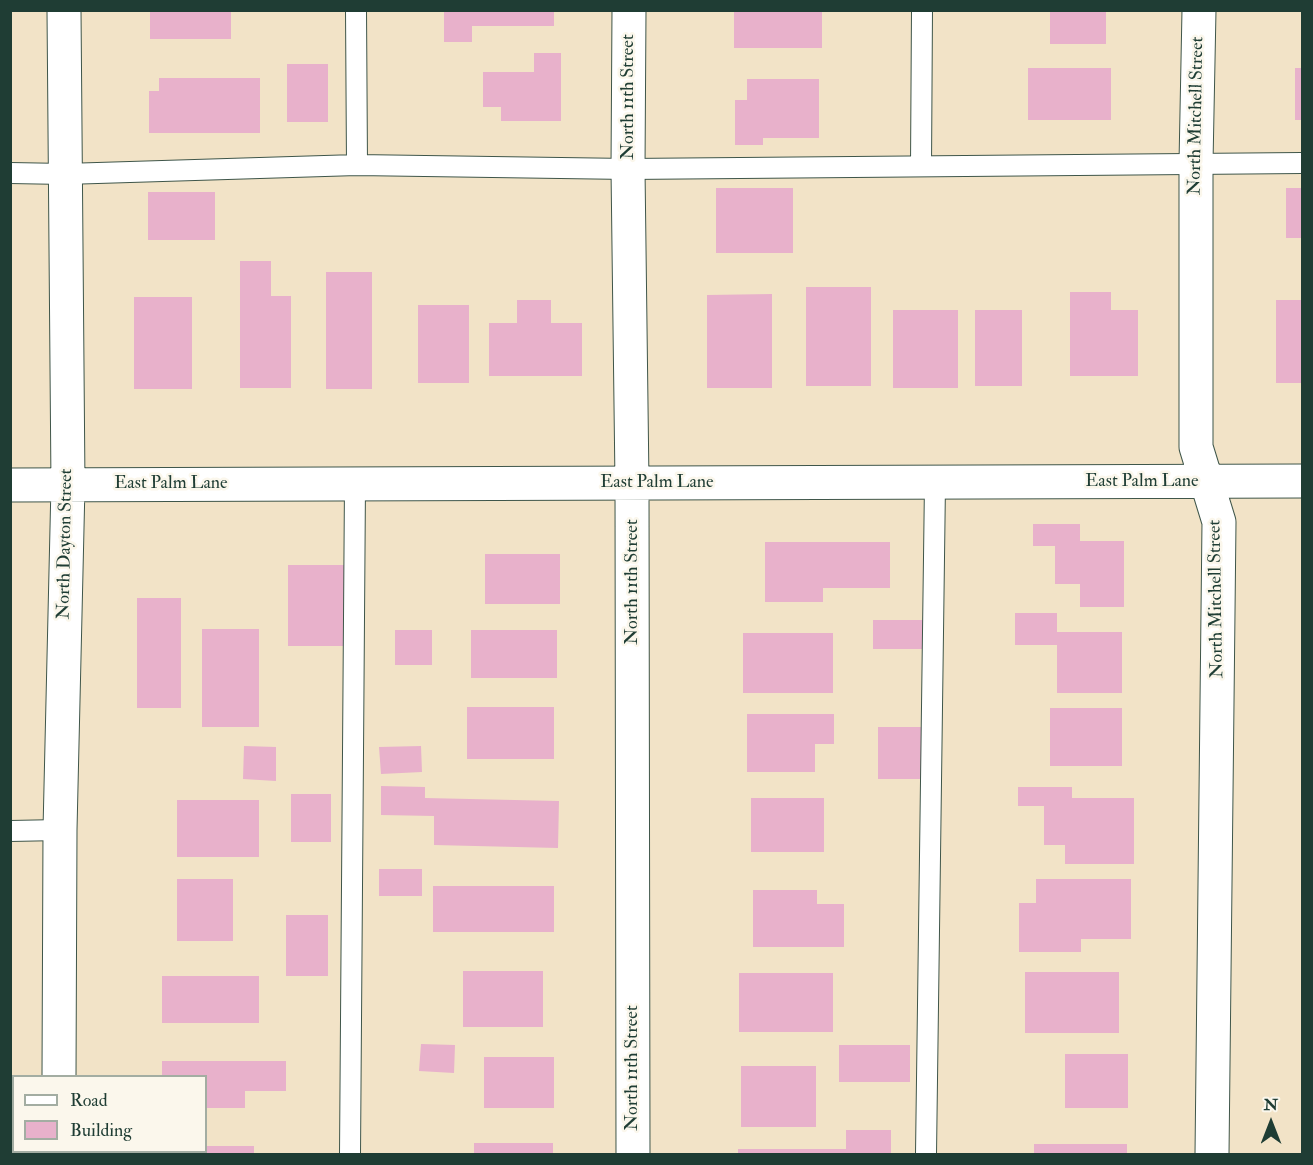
<!DOCTYPE html>
<html>
<head>
<meta charset="utf-8">
<style>
  body { margin:0 }
  #map { position:relative; width:1313px; height:1165px; overflow:hidden; background:#f2e3c7; font-family:"IM FELL Double Pica",serif }
  canvas { display:block }
  .frame { position:absolute; inset:0; border:12px solid #1f3d34; pointer-events:none }
  .legend { position:absolute; left:12px; top:1075px; width:195px; height:78px; box-sizing:border-box; background:#fbf7ec; border:2px solid #a3ada2; margin:0; padding:8px 10px; list-style:none; font-size:18px; color:#1f3d34 }
  .legend li { display:flex; align-items:center; gap:12px; height:30px }
  .legend b { width:30px; border:2px solid #a3ada2 }
  .north { position:absolute; left:1241px; top:1093px; width:60px; height:60px; -webkit-text-stroke:4px #fbf7ec; paint-order:stroke; rotate:0deg; font-size:16px; font-weight:700; line-height:24px; text-align:center; color:#1f3d34 }
  .north::after { content:''; display:block; margin:auto; width:21px; height:27px; background:#1f3d34; clip-path:polygon(50% 0,100% 100%,50% 72%,0 100%) }
</style>
</head>
<body>
<div id="map">
<canvas width="1313" height="1165"></canvas>
<div class="frame"></div>
<ul class="legend">
<li><b style="height:8px;background:#fff"></b>Road</li>
<li><b style="height:16px;background:#e8b1cb"></b>Building</li>
</ul>
<div class="north">N</div>
</div>
<script>
const ctx = document.querySelector('canvas').getContext('2d');
ctx.lineJoin = 'round';
function fillPath(path, color) { ctx.fillStyle = color; ctx.fill(path, 'evenodd'); }
function trace(path, color, width, dash) { ctx.strokeStyle = color; ctx.lineWidth = width; ctx.lineCap = dash ? 'butt' : 'round'; ctx.setLineDash(dash || []); ctx.stroke(path); }
function write(font, color, halo, rows, align = 'center') {
  ctx.font = font + ' "IM FELL Double Pica",serif'; ctx.lineWidth = 5; ctx.setLineDash([]); ctx.textBaseline = 'middle'; ctx.strokeStyle = halo; ctx.fillStyle = color; for (const [text, x, y, turn = 0] of rows) {
    ctx.save(); ctx.translate(x, y); ctx.rotate((+turn || 0) * Math.PI / 180); ctx.textAlign = isNaN(turn) ? turn : align; if (halo) ctx.strokeText(text, 0, 0); ctx.fillText(text, 0, 0); ctx.restore();
  }
}
const building = new Path2D(`
  M 150,10 L 231,10 L 231,39 L 150,39 Z
  M 444,10 L 554,10 L 554,26 L 472,26 L 472,42 L 444,42 Z
  M 734,10 L 822,10 L 822,48 L 734,48 Z
  M 1050,10 L 1106,10 L 1106,44 L 1050,44 Z
  M 534,53 L 561,53 L 561,121 L 501,121 L 501,107 L 483,107 L 483,72 L 534,72 Z
  M 287,64 L 328,64 L 328,122 L 287,122 Z
  M 1028,68 L 1111,68 L 1111,120 L 1028,120 Z
  M 1295,68 L 1302,68 L 1302,120 L 1295,120 Z
  M 159,78 L 260,78 L 260,133 L 149,133 L 149,91 L 159,91 Z
  M 747,79 L 819,79 L 819,138 L 763,138 L 763,145 L 735,145 L 735,100 L 747,100 Z
  M 716,188 L 793,188 L 793,253 L 716,253 Z
  M 1286,188 L 1302,188 L 1302,238 L 1286,238 Z
  M 148,192 L 215,192 L 215,240 L 148,240 Z
  M 240,261 L 271,261 L 271,296 L 291,296 L 291,388 L 240,388 Z
  M 326,272 L 372,272 L 372,389 L 326,389 Z
  M 806,287 L 871,287 L 871,386 L 806,386 Z
  M 1070,292 L 1111,292 L 1111,310 L 1138,310 L 1138,376 L 1070,376 Z
  M 772,294 L 772,388 L 707,388 L 707,295 Z
  M 134,297 L 192,297 L 192,389 L 134,389 Z
  M 517,300 L 551,300 L 551,323 L 582,323 L 582,376 L 489,376 L 489,323 L 517,323 Z
  M 1276,300 L 1302,300 L 1302,383 L 1276,383 Z
  M 418,305 L 469,305 L 469,383 L 418,383 Z
  M 893,310 L 958,310 L 958,388 L 893,388 Z
  M 975,310 L 1022,310 L 1022,386 L 975,386 Z
  M 1033,524 L 1080,524 L 1080,541 L 1124,541 L 1124,607 L 1080,607 L 1080,584 L 1055,584 L 1055,546 L 1033,546 Z
  M 765,542 L 890,542 L 890,588 L 823,588 L 823,602 L 765,602 Z
  M 485,554 L 560,554 L 560,604 L 485,604 Z
  M 288,565 L 344,565 L 344,646 L 288,646 Z
  M 137,598 L 181,598 L 181,708 L 137,708 Z
  M 1015,613 L 1057,613 L 1057,632 L 1122,632 L 1122,693 L 1057,693 L 1057,645 L 1015,645 Z
  M 873,620 L 923,620 L 923,649 L 873,649 Z
  M 202,629 L 259,629 L 259,727 L 202,727 Z
  M 395,630 L 432,630 L 432,665 L 395,665 Z
  M 471,630 L 557,630 L 557,678 L 471,678 Z
  M 743,633 L 833,633 L 833,693 L 743,693 Z
  M 467,707 L 554,707 L 554,759 L 467,759 Z
  M 1050,708 L 1122,708 L 1122,766 L 1050,766 Z
  M 747,714 L 834,714 L 834,744 L 815,744 L 815,772 L 747,772 Z
  M 878,727 L 923,727 L 923,779 L 878,779 Z
  M 244,746 L 276,747 L 276,781 L 243,779 Z
  M 421,746 L 422,772 L 381,774 L 379,747 Z
  M 381,786 L 425,787 L 425,798 L 559,801 L 558,848 L 434,845 L 434,816 L 381,815 Z
  M 1018,787 L 1072,787 L 1072,798 L 1134,798 L 1134,864 L 1065,864 L 1065,845 L 1044,845 L 1044,806 L 1018,806 Z
  M 291,794 L 331,794 L 331,842 L 291,842 Z
  M 751,798 L 824,798 L 824,852 L 751,852 Z
  M 177,800 L 259,800 L 259,857 L 177,857 Z
  M 379,869 L 422,869 L 422,896 L 379,896 Z
  M 177,879 L 233,879 L 233,941 L 177,941 Z
  M 1036,879 L 1131,879 L 1131,939 L 1081,939 L 1081,952 L 1019,952 L 1019,903 L 1036,903 Z
  M 433,886 L 554,886 L 554,932 L 433,932 Z
  M 753,890 L 817,890 L 817,904 L 844,904 L 844,947 L 753,947 Z
  M 286,915 L 328,915 L 328,976 L 286,976 Z
  M 463,971 L 543,971 L 543,1027 L 463,1027 Z
  M 1025,972 L 1119,972 L 1119,1033 L 1025,1033 Z
  M 739,973 L 833,973 L 833,1032 L 739,1032 Z
  M 162,976 L 259,976 L 259,1023 L 162,1023 Z
  M 421,1044 L 455,1045 L 454,1073 L 419,1071 Z
  M 839,1045 L 910,1045 L 910,1082 L 839,1082 Z
  M 1065,1054 L 1128,1054 L 1128,1108 L 1065,1108 Z
  M 484,1057 L 554,1057 L 554,1108 L 484,1108 Z
  M 162,1061 L 286,1061 L 286,1091 L 245,1091 L 245,1108 L 206,1108 L 206,1076 L 162,1076 Z
  M 741,1066 L 816,1066 L 816,1127 L 741,1127 Z
  M 846,1130 L 891,1130 L 891,1154 L 738,1154 L 738,1149 L 846,1149 Z
  M 474,1143 L 553,1143 L 553,1154 L 474,1154 Z
  M 1034,1144 L 1127,1144 L 1127,1154 L 1034,1154 Z
  M 206,1146 L 254,1146 L 254,1154 L 167,1154 L 167,1152 L 206,1152 Z`);
const service = new Path2D(`
  M 356,10 L 357,165
  M 921,166 L 922,10
  M 10,173 L 65,174 L 357,165 L 628,169 L 1302,163
  M 10,831 L 60,830
  M 350,1154 L 355,484
  M 926,1154 L 935,483`);
const minor = new Path2D(`
  M 629,10 L 628,169 L 632,483 L 633,1154
  M 1199,10 L 1196,163 L 1196,447 L 1219,522 L 1212,1154
  M 10,485 L 1302,481
  M 59,1076 L 60,830 L 68,485 L 64,10
  M 58,1154 L 58,1152`);
const streetNames = [
  ["North 11th Street",629,97,-90],
  ["North Mitchell Street",1197,116,-89],
  ["East Palm Lane",1142,482],
  ["East Palm Lane",657,483],
  ["East Palm Lane",171,484],
  ["North Dayton Street",66,544,-89],
  ["North 11th Street",633,582,-90],
  ["North Mitchell Street",1217,599,-91],
  ["North 11th Street",633,1068,-90]
];
fillPath(building, '#e8b1cb');
trace(service, '#3f564a', 22);
trace(minor, '#3f564a', 35);
trace(service, '#fff', 20);
trace(minor, '#fff', 33);
write('18px', '#1f3d34', '#fbf7ec', streetNames);
</script>
</body>
</html>
